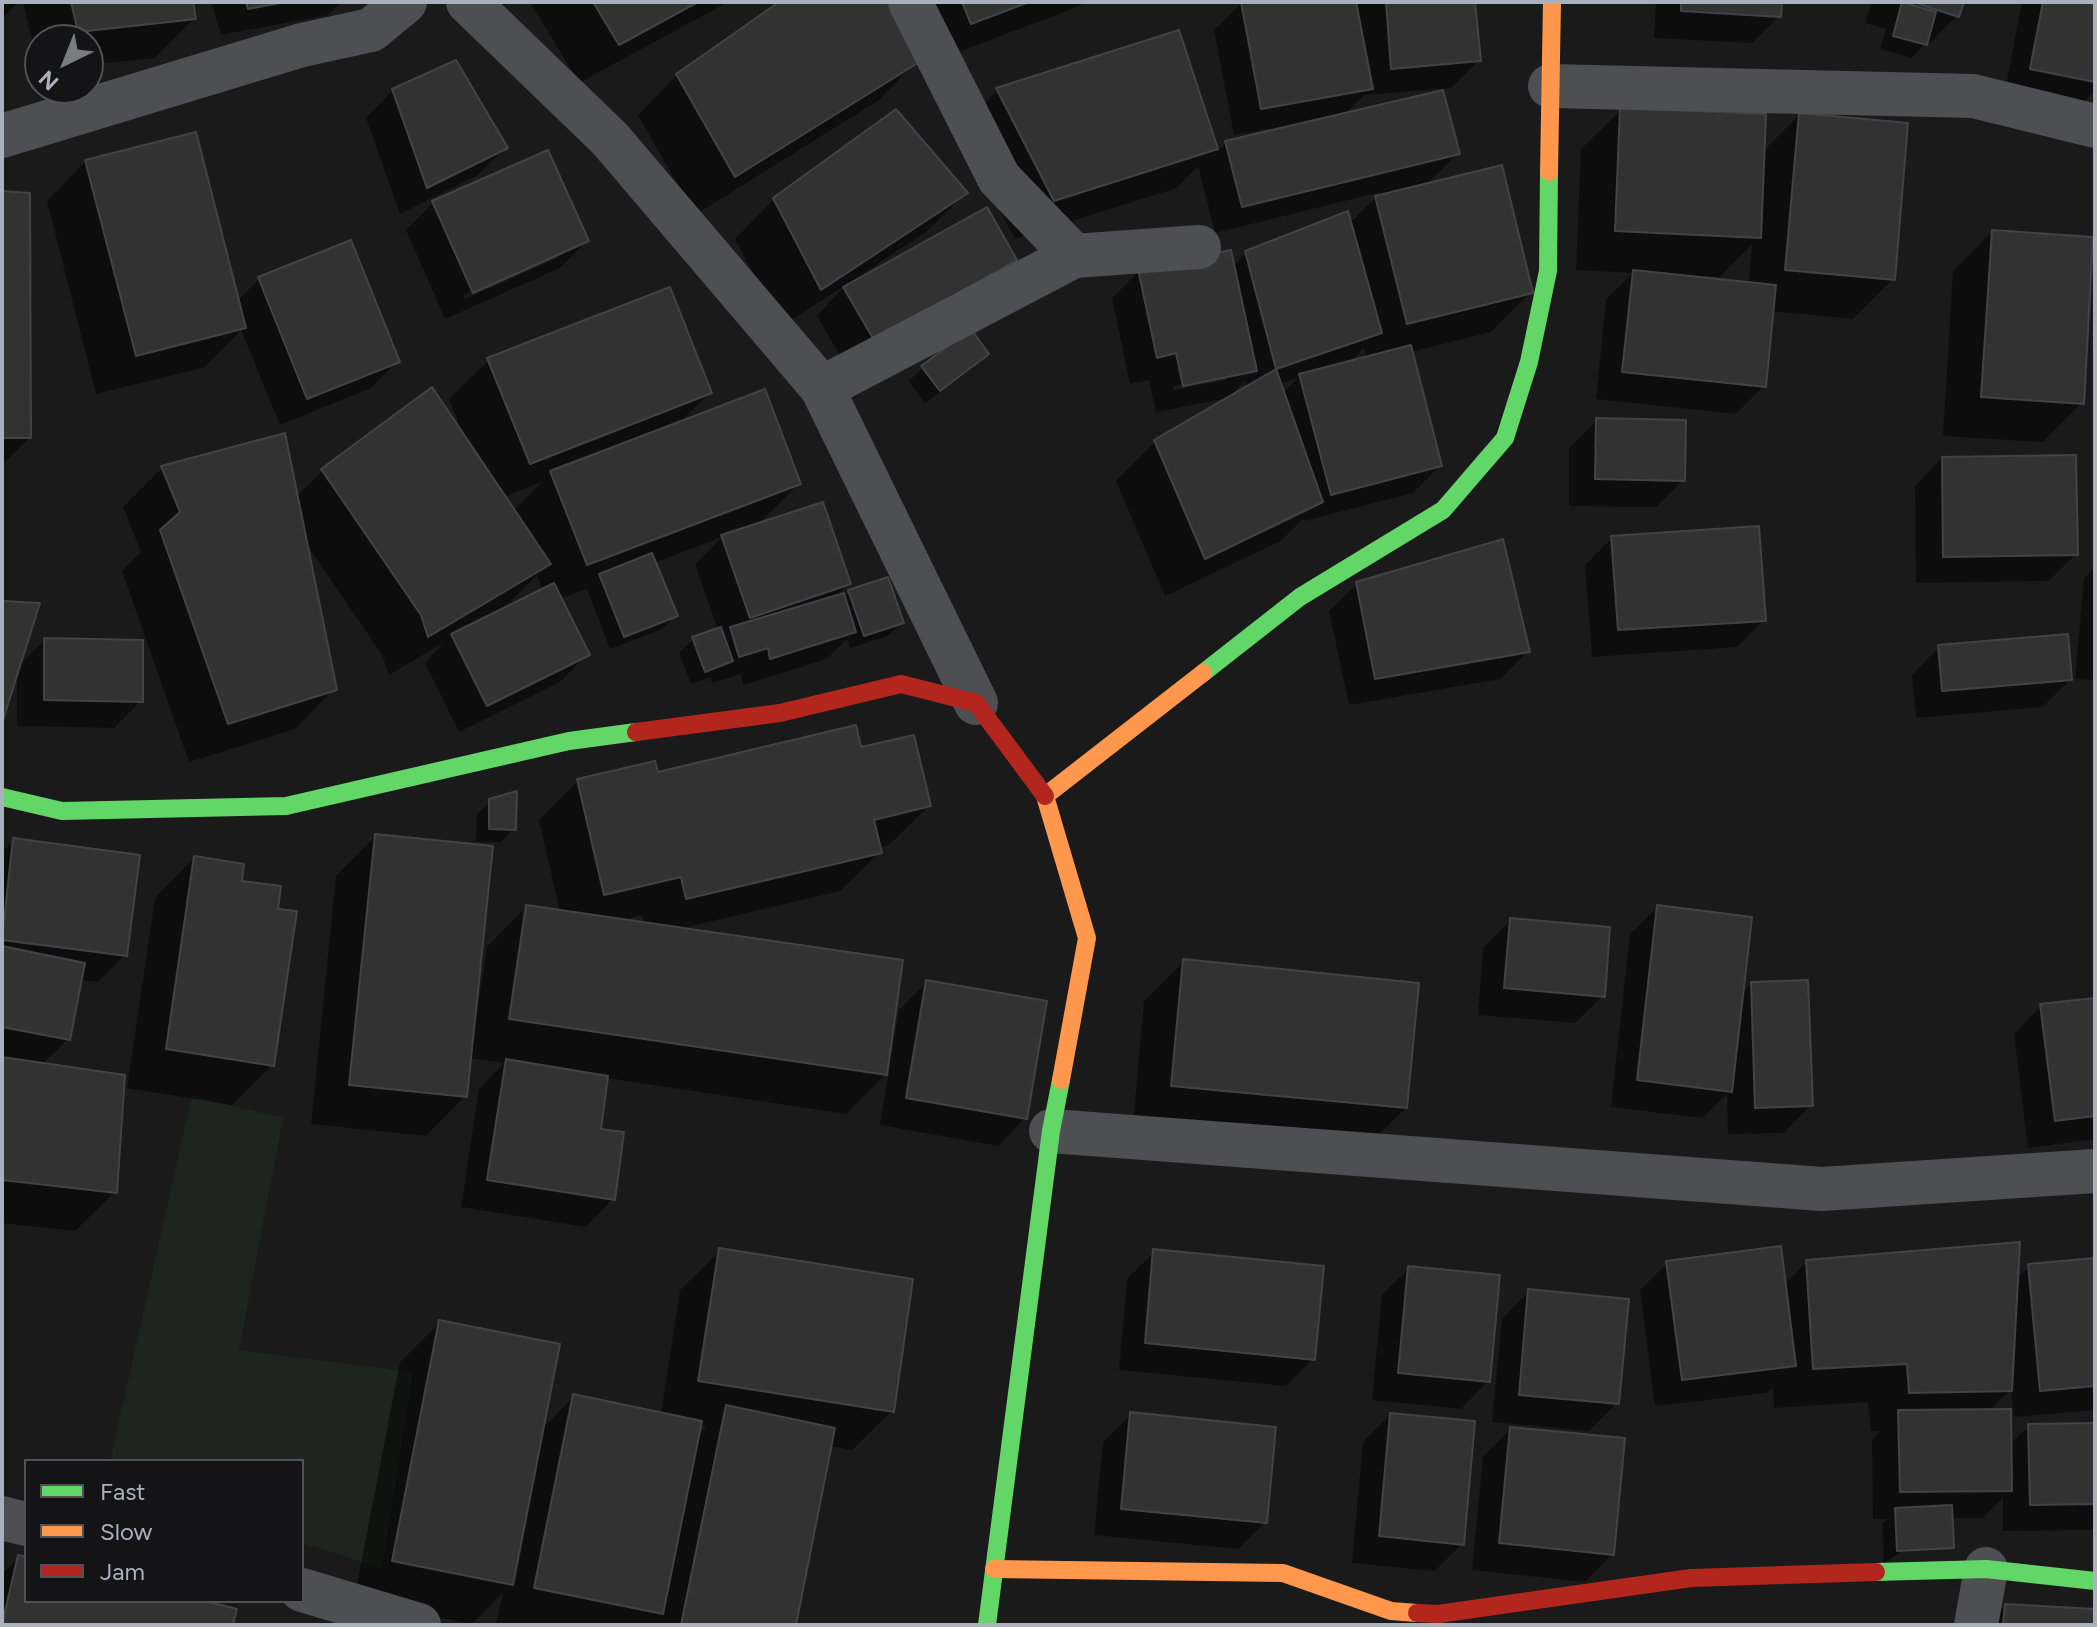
<!DOCTYPE html>
<html>
<head>
<meta charset="utf-8">
<style>
  body { margin:0 }
  #map { position:relative; width:2097px; height:1627px; overflow:hidden; background:#1a1a1a; font-family:Figtree,sans-serif }
  canvas { display:block }
  .frame { position:absolute; inset:0; border:4px solid #aab0bc; pointer-events:none }
  .legend { position:absolute; left:24px; top:1459px; width:280px; height:144px; box-sizing:border-box; background:#141416; border:2px solid #505258; margin:0; padding:10px 14px; list-style:none; font-size:24px; color:#aab0bc }
  .legend li { display:flex; align-items:center; gap:16px; height:40px }
  .legend b { width:40px; border:2px solid #505258 }
  .north { position:absolute; left:24px; top:24px; width:80px; height:80px; box-sizing:border-box; background:#141416; border:2px solid #505258; border-radius:50%; rotate:223deg; font-size:22px; font-weight:700; line-height:32px; text-align:center; color:#aab0bc }
  .north::after { content:''; display:block; margin:auto; width:28px; height:36px; background:#787c83; clip-path:polygon(50% 0,100% 100%,50% 72%,0 100%) }
</style>
</head>
<body>
<div id="map">
<canvas width="2097" height="1627"></canvas>
<div class="frame"></div>
<ul class="legend">
<li><b style="height:10px;background:#63d668"></b>Fast</li>
<li><b style="height:10px;background:#ff974d"></b>Slow</li>
<li><b style="height:10px;background:#b3261e"></b>Jam</li>
</ul>
<div class="north">N</div>
</div>
<script>
const ctx = document.querySelector('canvas').getContext('2d');
ctx.lineJoin = 'round';
function fillPath(path, color) { ctx.fillStyle = color; ctx.fill(path, 'evenodd'); }
function trace(path, color, width, dash) { ctx.strokeStyle = color; ctx.lineWidth = width; ctx.lineCap = dash ? 'butt' : 'round'; ctx.setLineDash(dash || []); ctx.stroke(path); }
const green = new Path2D(`
  M 192,1096 L 283,1118 L 239,1350 L 413,1372 L 382,1568 L 302,1543 L 302,1461 L 110,1461 Z`);
const shadow = new Path2D(`
  M 2,2 L 19,2 L 2,19 Z
  M 23,2 L 191,2 L 194,19 L 155,58 L 88,65 L 88,40 L 40,40 L 39,71 Z
  M 211,2 L 341,2 L 328,15 L 221,35 Z
  M 530,2 L 728,2 L 579,83 Z
  M 782,2 L 918,60 L 879,100 L 695,215 L 638,115 L 677,75 Z
  M 906,2 L 1084,2 L 1080,6 L 932,62 Z
  M 1473,2 L 1478,61 L 1451,88 L 1364,95 L 1343,116 L 1458,153 L 1425,186 L 1531,292 L 1491,332 L 1411,352 L 1440,466 L 1413,493 L 1304,521 L 1303,519 L 1281,541 L 1165,596 L 1116,481 L 1155,442 L 1247,388 L 1245,380 L 1229,398 L 1156,412 L 1149,380 L 1130,384 L 1112,298 L 1139,271 L 1233,267 L 1246,253 L 1349,224 L 1381,192 L 1215,233 L 1198,166 L 1177,188 L 1015,239 L 958,129 L 998,90 L 1178,32 L 1217,152 L 1226,143 L 1279,131 L 1279,127 L 1234,135 L 1214,30 L 1242,3 ZM 1364,348 L 1366,358 L 1349,363 ZM 1226,376 L 1226,380 L 1174,390 L 1173,386 ZM 1298,378 L 1283,393 L 1280,384 Z
  M 1656,2 L 1780,2 L 1779,16 L 1752,43 L 1654,38 Z
  M 1872,2 L 1961,2 L 1957,16 L 1930,43 L 1926,42 L 1912,58 L 1880,49 L 1886,29 L 1865,23 Z
  M 2022,2 L 2095,2 L 2095,91 L 2076,110 L 2004,96 Z
  M 393,90 L 505,148 L 478,175 L 400,214 L 366,118 Z
  M 1621,110 L 1762,152 L 1799,115 L 1893,279 L 1853,319 L 1771,311 L 1764,386 L 1736,414 L 1596,399 L 1606,299 L 1633,273 L 1576,270 L 1581,149 ZM 1752,244 L 1749,284 L 1700,279 L 1700,276 L 1720,277 Z
  M 547,152 L 587,241 L 560,268 L 445,319 L 406,230 L 433,203 ZM 557,253 L 557,258 L 465,299 L 463,295 Z
  M 86,161 L 237,301 L 259,279 L 350,243 L 398,361 L 371,388 L 280,425 L 241,330 L 205,367 L 96,394 L 47,201 Z
  M 2,193 L 29,438 L 2,465 Z
  M 966,193 L 926,232 L 856,278 L 858,281 L 1015,259 L 988,287 L 846,366 L 817,316 L 844,286 L 781,327 L 735,239 L 774,199 Z
  M 1992,232 L 2082,403 L 2043,442 L 1943,436 L 1953,271 Z
  M 970,332 L 986,354 L 973,368 L 925,403 L 909,381 L 922,368 Z
  M 489,360 L 710,393 L 678,424 L 799,484 L 756,526 L 849,584 L 834,598 L 844,598 L 850,592 L 901,623 L 888,636 L 850,648 L 847,639 L 827,659 L 743,685 L 741,674 L 712,683 L 710,677 L 691,684 L 679,653 L 693,639 L 718,630 L 695,564 L 722,537 L 654,563 L 675,616 L 662,629 L 610,649 L 587,589 L 560,599 L 587,655 L 560,682 L 459,732 L 425,663 L 443,643 L 389,675 L 382,655 L 305,542 L 334,689 L 295,729 L 189,762 L 122,571 L 141,552 L 123,507 L 162,468 L 296,497 L 322,471 L 462,432 L 449,399 ZM 542,482 L 513,511 L 504,497 ZM 537,575 L 543,591 L 502,611 L 500,609 L 509,603 Z
  M 1597,420 L 1683,480 L 1656,507 L 1569,506 L 1569,448 Z
  M 1942,458 L 2076,554 L 2049,581 L 1916,583 L 1915,486 Z
  M 1612,538 L 1764,620 L 1737,647 L 1592,657 L 1585,565 Z
  M 2095,567 L 2095,680 L 2075,679 L 2084,578 Z
  M 1357,584 L 1527,652 L 1500,679 L 1349,705 L 1329,611 Z
  M 2,603 L 18,667 L 44,640 L 141,701 L 114,728 L 17,726 L 17,672 L 2,716 Z
  M 1939,647 L 2070,680 L 2043,707 L 1916,718 L 1912,675 Z
  M 860,749 L 929,806 L 889,845 L 879,848 L 880,852 L 840,891 L 679,929 L 889,1051 L 892,1052 L 899,1010 L 927,982 L 1025,1118 L 998,1146 L 880,1125 L 889,1071 L 846,1114 L 606,1078 L 599,1130 L 613,1199 L 586,1227 L 461,1207 L 479,1089 L 504,1063 L 469,1058 L 465,1096 L 426,1136 L 311,1124 L 336,876 L 375,836 L 474,1012 L 477,1012 L 487,947 L 526,907 L 560,912 L 539,820 L 578,781 L 656,774 ZM 642,915 L 644,924 L 620,921 Z
  M 491,801 L 514,829 L 501,842 L 476,842 L 477,814 Z
  M 14,840 L 125,955 L 98,982 L 79,980 L 68,1039 L 42,1065 L 115,1192 L 75,1231 L 2,1223 L 2,852 Z
  M 194,858 L 240,882 L 276,911 L 272,1065 L 232,1105 L 127,1088 L 155,898 Z
  M 1658,907 L 1741,995 L 1751,984 L 1811,1105 L 1784,1133 L 1728,1134 L 1727,1094 L 1703,1118 L 1611,1107 L 1630,934 Z
  M 1511,920 L 1603,996 L 1575,1023 L 1478,1015 L 1483,948 Z
  M 1184,961 L 1406,1108 L 1366,1147 L 1133,1125 L 1144,1001 Z
  M 2095,1000 L 2095,1139 L 2028,1148 L 2014,1034 L 2041,1006 Z
  M 720,1251 L 892,1411 L 852,1450 L 830,1446 L 794,1625 L 496,1625 L 503,1593 L 472,1624 L 354,1600 L 400,1362 L 439,1323 L 542,1429 L 574,1396 L 661,1414 L 680,1290 ZM 699,1426 L 706,1427 L 696,1438 Z
  M 1154,1252 L 1313,1359 L 1286,1386 L 1119,1370 L 1127,1279 Z
  M 2095,1260 L 2095,1410 L 2014,1417 L 2011,1389 L 1989,1411 L 2009,1445 L 2029,1426 L 2095,1425 L 2095,1530 L 2003,1531 L 2003,1498 L 1983,1518 L 1951,1518 L 1884,1563 L 1882,1524 L 1887,1519 L 1873,1519 L 1872,1440 L 1880,1431 L 1871,1431 L 1868,1402 L 1774,1408 L 1773,1387 L 1767,1393 L 1655,1406 L 1640,1290 L 1667,1263 L 1784,1285 L 1807,1262 L 2016,1279 L 2029,1266 Z
  M 1409,1268 L 1488,1381 L 1461,1409 L 1372,1400 L 1382,1295 Z
  M 1529,1291 L 1617,1403 L 1589,1431 L 1492,1422 L 1502,1319 Z
  M 1130,1415 L 1265,1522 L 1238,1549 L 1094,1535 L 1103,1442 Z
  M 1390,1415 L 1462,1544 L 1435,1571 L 1352,1563 L 1363,1442 Z
  M 1511,1429 L 1612,1554 L 1585,1582 L 1472,1570 L 1483,1456 Z
  M 19,1557 L 26,1559 L 26,1601 L 197,1601 L 231,1625 L 2,1625 L 2,1574 Z
  M 2005,1606 L 2095,1611 L 2095,1625 L 1986,1625 Z`);
const building = new Path2D(`
  M 71,2 L 193,2 L 196,19 L 78,32 Z
  M 246,2 L 285,2 L 248,9 Z
  M 593,2 L 698,2 L 619,45 Z
  M 779,2 L 891,2 L 921,61 L 735,177 L 676,74 Z
  M 962,2 L 1029,2 L 971,24 Z
  M 1241,2 L 1356,2 L 1373,89 L 1261,109 Z
  M 1386,2 L 1475,2 L 1481,61 L 1391,69 Z
  M 1681,2 L 1782,2 L 1781,17 L 1681,11 Z
  M 1902,2 L 1936,12 L 1927,45 L 1893,36 Z
  M 1912,2 L 1964,2 L 1959,17 Z
  M 2043,2 L 2095,2 L 2095,82 L 2030,69 Z
  M 1179,30 L 1218,149 L 1054,201 L 996,88 Z
  M 456,60 L 508,148 L 427,188 L 392,89 Z
  M 1443,90 L 1460,154 L 1242,207 L 1225,141 Z
  M 1620,108 L 1766,114 L 1761,238 L 1615,231 Z
  M 896,109 L 968,193 L 821,290 L 773,198 Z
  M 1799,113 L 1908,123 L 1895,280 L 1785,270 Z
  M 196,132 L 246,328 L 136,356 L 85,160 Z
  M 548,150 L 589,241 L 473,293 L 432,201 Z
  M 1502,165 L 1533,293 L 1407,324 L 1375,196 Z
  M 2,191 L 30,193 L 31,438 L 2,438 Z
  M 987,207 L 1017,260 L 874,340 L 843,287 Z
  M 1348,211 L 1382,333 L 1276,369 L 1245,251 Z
  M 1992,230 L 2093,237 L 2084,404 L 1981,397 Z
  M 351,240 L 400,362 L 307,399 L 258,277 Z
  M 1231,250 L 1257,371 L 1183,386 L 1176,353 L 1157,358 L 1138,269 Z
  M 1633,270 L 1776,285 L 1766,387 L 1622,372 Z
  M 670,287 L 712,393 L 530,464 L 487,358 Z
  M 971,329 L 989,354 L 940,391 L 921,366 Z
  M 1411,345 L 1442,466 L 1331,495 L 1299,374 Z
  M 1276,369 L 1323,502 L 1205,559 L 1154,440 Z
  M 432,387 L 551,564 L 428,637 L 421,615 L 321,469 Z
  M 765,389 L 801,484 L 587,565 L 550,471 Z
  M 1596,418 L 1686,420 L 1685,481 L 1595,479 Z
  M 285,433 L 337,690 L 228,724 L 160,530 L 180,512 L 161,466 Z
  M 2076,455 L 2078,555 L 1943,557 L 1942,457 Z
  M 823,502 L 851,584 L 750,618 L 721,535 Z
  M 1759,526 L 1766,621 L 1618,630 L 1611,536 Z
  M 1503,539 L 1530,652 L 1375,679 L 1356,582 Z
  M 652,553 L 678,616 L 624,637 L 599,574 Z
  M 888,577 L 904,623 L 864,636 L 848,590 Z
  M 554,583 L 590,655 L 487,706 L 451,634 Z
  M 844,593 L 856,632 L 770,659 L 768,648 L 739,657 L 730,627 Z
  M 2,601 L 40,603 L 2,723 Z
  M 721,627 L 733,661 L 705,672 L 692,637 Z
  M 2068,634 L 2072,680 L 1942,691 L 1938,645 Z
  M 44,638 L 143,640 L 143,702 L 44,700 Z
  M 856,725 L 861,747 L 914,735 L 931,806 L 874,820 L 882,853 L 686,899 L 681,877 L 604,895 L 577,779 L 655,761 L 658,772 Z
  M 517,791 L 516,830 L 489,829 L 489,799 Z
  M 375,834 L 493,846 L 467,1097 L 349,1085 Z
  M 13,838 L 140,855 L 127,956 L 2,940 Z
  M 194,856 L 244,864 L 242,881 L 281,886 L 278,909 L 297,911 L 274,1066 L 166,1049 Z
  M 526,905 L 903,960 L 887,1075 L 509,1019 Z
  M 1657,905 L 1752,917 L 1732,1092 L 1637,1080 Z
  M 1510,918 L 1610,927 L 1605,997 L 1504,988 Z
  M 2,946 L 85,963 L 70,1040 L 2,1027 Z
  M 1183,959 L 1419,983 L 1407,1108 L 1171,1086 Z
  M 926,980 L 1047,1001 L 1027,1119 L 906,1098 Z
  M 1808,980 L 1813,1106 L 1755,1108 L 1751,982 Z
  M 2095,998 L 2095,1116 L 2055,1121 L 2040,1004 Z
  M 2,1057 L 125,1075 L 117,1193 L 2,1180 Z
  M 506,1059 L 608,1076 L 601,1129 L 624,1132 L 615,1200 L 487,1180 Z
  M 2020,1242 L 2012,1391 L 1909,1393 L 1907,1364 L 1813,1369 L 1806,1260 Z
  M 1781,1246 L 1796,1366 L 1682,1380 L 1666,1261 Z
  M 719,1248 L 913,1279 L 894,1412 L 698,1381 Z
  M 1153,1249 L 1324,1266 L 1315,1360 L 1145,1343 Z
  M 2095,1258 L 2095,1386 L 2040,1391 L 2028,1264 Z
  M 1408,1266 L 1500,1275 L 1490,1382 L 1398,1373 Z
  M 1528,1289 L 1629,1299 L 1619,1404 L 1519,1395 Z
  M 439,1320 L 560,1344 L 513,1585 L 392,1561 Z
  M 573,1394 L 702,1421 L 663,1614 L 534,1588 Z
  M 726,1405 L 835,1428 L 796,1625 L 681,1625 Z
  M 2011,1409 L 2012,1491 L 1900,1492 L 1898,1410 Z
  M 1130,1412 L 1276,1427 L 1267,1523 L 1121,1509 Z
  M 1390,1413 L 1475,1421 L 1464,1545 L 1379,1536 Z
  M 2095,1423 L 2095,1504 L 2030,1505 L 2028,1424 Z
  M 1510,1427 L 1625,1438 L 1614,1555 L 1499,1543 Z
  M 1952,1505 L 1954,1548 L 1897,1551 L 1895,1508 Z
  M 18,1555 L 26,1557 L 26,1601 L 205,1601 L 237,1609 L 233,1625 L 2,1625 Z
  M 2005,1604 L 2095,1609 L 2095,1625 L 2003,1625 Z`);
const street = new Path2D(`
  M 468,2 L 610,139 L 822,388 L 976,703
  M 910,2 L 999,178 L 1074,256 L 1199,247
  M 1550,86 L 1973,96 L 2095,126
  M 2,136 L 302,45 L 371,30 L 405,2
  M 822,388 L 1074,256
  M 1051,1131 L 1822,1189 L 2095,1171
  M 2,1518 L 26,1524
  M 302,1590 L 419,1625
  M 1976,1625 L 1986,1569`);
const fast = new Path2D(`
  M 1203,673 L 1300,597 L 1443,510 L 1505,438 L 1529,362 L 1548,271 L 1549,172
  M 2,797 L 62,811 L 286,806 L 569,741 L 636,732
  M 1876,1572 L 1986,1569 L 2095,1581
  M 987,1625 L 1051,1131 L 1061,1080`);
const slow = new Path2D(`
  M 1549,172 L 1552,2
  M 1061,1080 L 1087,938 L 1045,796 L 1203,673
  M 994,1569 L 1283,1573 L 1391,1611 L 1417,1613`);
const jam = new Path2D(`
  M 636,732 L 780,713 L 901,684 L 976,703 L 1045,796
  M 1417,1613 L 1438,1614 L 1691,1578 L 1876,1572`);
fillPath(green, '#1d251e');
fillPath(shadow, '#0007');
fillPath(building, '#323232');
trace(building, '#424346', 2);
trace(street, '#4e4f53', 44);
trace(fast, '#63d668', 18);
trace(slow, '#ff974d', 18);
trace(jam, '#b3261e', 18);
</script>
</body>
</html>
